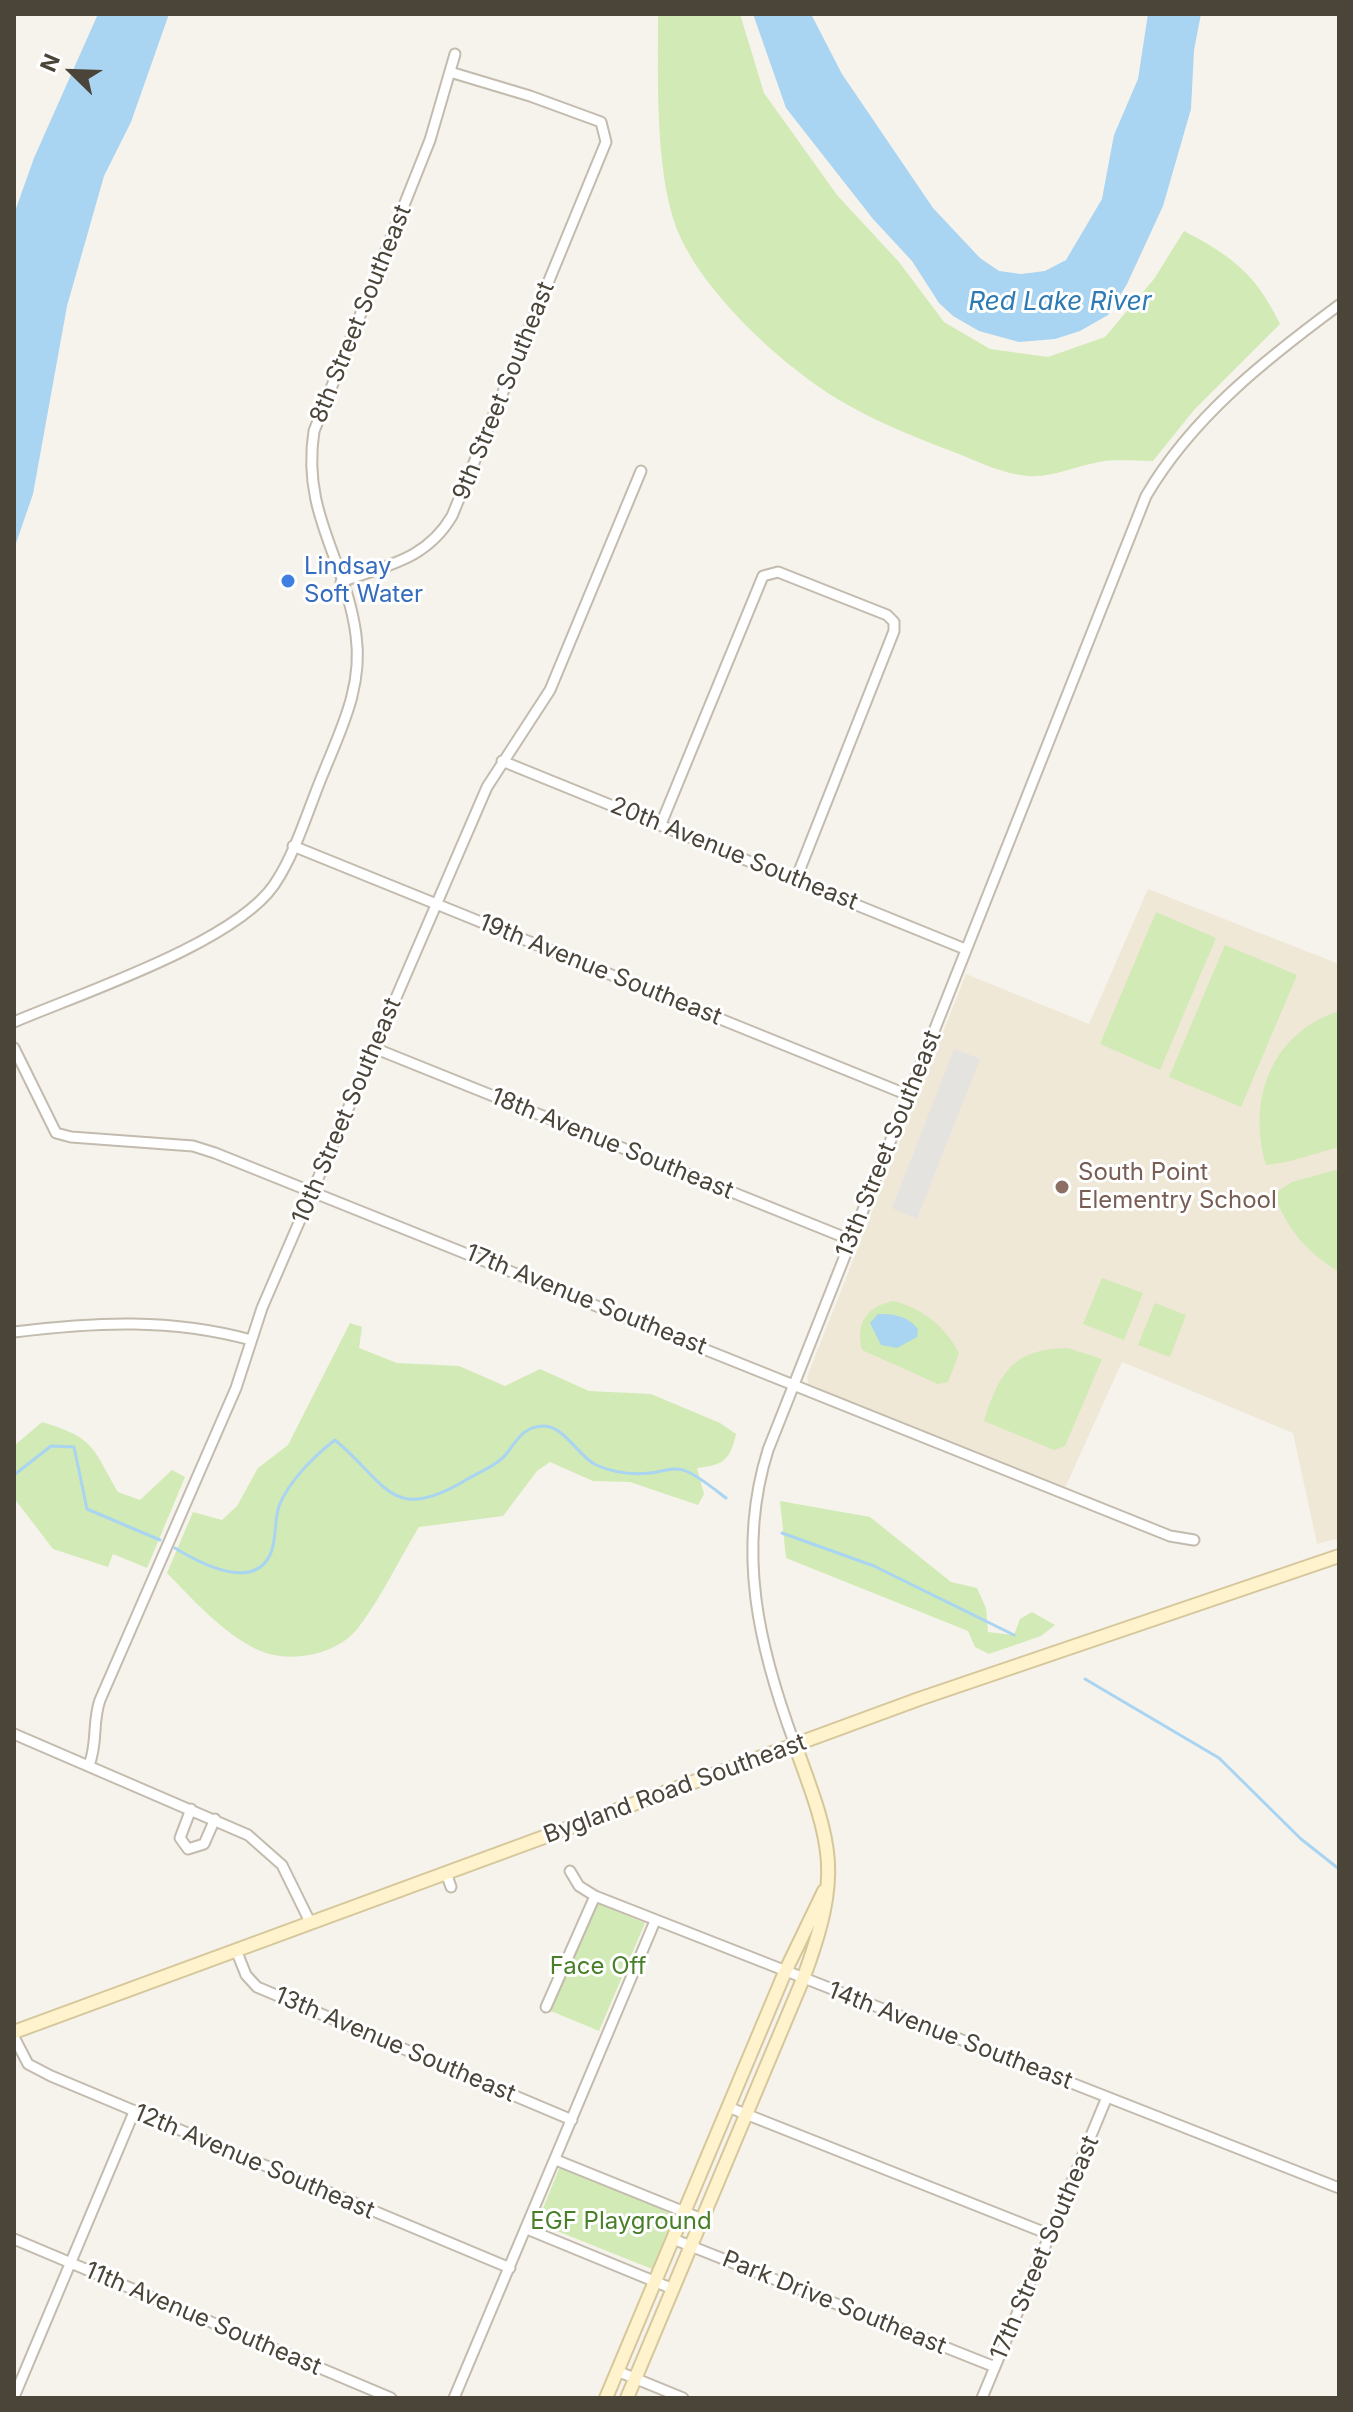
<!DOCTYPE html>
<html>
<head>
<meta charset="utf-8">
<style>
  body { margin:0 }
  #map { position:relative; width:1353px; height:2412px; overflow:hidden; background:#f6f3ec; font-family:Inter,sans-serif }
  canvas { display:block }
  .frame { position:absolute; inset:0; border:16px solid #4b4439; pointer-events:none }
  .north { position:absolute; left:32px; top:32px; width:80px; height:80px; -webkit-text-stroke:6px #fff; paint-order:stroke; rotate:293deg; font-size:22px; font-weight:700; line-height:32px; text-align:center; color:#4b4439 }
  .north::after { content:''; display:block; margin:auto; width:28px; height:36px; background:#4b4439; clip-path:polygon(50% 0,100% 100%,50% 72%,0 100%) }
</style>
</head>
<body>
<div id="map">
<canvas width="1353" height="2412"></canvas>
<div class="frame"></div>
<div class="north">N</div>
</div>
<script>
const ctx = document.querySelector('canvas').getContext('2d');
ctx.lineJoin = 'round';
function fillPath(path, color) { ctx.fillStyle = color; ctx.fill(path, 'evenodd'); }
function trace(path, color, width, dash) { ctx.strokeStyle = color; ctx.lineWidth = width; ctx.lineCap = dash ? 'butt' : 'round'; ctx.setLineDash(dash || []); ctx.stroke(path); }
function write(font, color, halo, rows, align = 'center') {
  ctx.font = font + ' Inter,sans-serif'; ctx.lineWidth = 6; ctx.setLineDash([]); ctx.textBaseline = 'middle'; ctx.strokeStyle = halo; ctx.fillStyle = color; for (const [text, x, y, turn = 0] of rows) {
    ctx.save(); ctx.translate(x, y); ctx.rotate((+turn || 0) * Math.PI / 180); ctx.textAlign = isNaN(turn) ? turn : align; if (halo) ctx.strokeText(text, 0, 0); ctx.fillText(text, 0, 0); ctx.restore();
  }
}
const education = new Path2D(`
  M 1148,889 L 1339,964 L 1339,1538 L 1317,1544 L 1293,1433 L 1122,1362 L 1065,1488 L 809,1385 L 807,1377 L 966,974 L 1089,1024 Z`);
const green = new Path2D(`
  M 658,14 L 740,14 L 764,93 L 837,195 L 899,262 L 944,322 L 990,349 L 1048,357 L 1105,337 L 1154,279 L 1184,231 C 1233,257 1255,273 1280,324 L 1194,410 L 1153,461 C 1136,461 1116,459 1099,462 C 1077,466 1050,478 1028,476 C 1004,474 981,463 959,454 C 922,440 883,425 848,405 C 788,372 698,290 675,224 C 655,166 658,76 658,14 Z
  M 1156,912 L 1216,938 L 1160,1070 L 1100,1044 Z
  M 1225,945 L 1297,975 L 1241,1107 L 1169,1077 Z
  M 1339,1011 L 1339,1147 L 1287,1162 L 1266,1165 C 1247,1100 1271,1033 1339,1011 Z
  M 1339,1169 L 1339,1272 C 1306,1251 1288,1231 1274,1194 L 1292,1182 Z
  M 1102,1278 L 1143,1293 L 1124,1340 L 1083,1324 Z
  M 893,1301 C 923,1308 945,1327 959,1353 L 948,1382 L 938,1384 L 862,1350 C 855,1322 867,1307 893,1301 Z
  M 1155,1303 L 1186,1315 L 1170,1357 L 1138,1345 Z
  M 350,1323 L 362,1327 L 359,1348 L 397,1363 L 459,1366 L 505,1386 L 540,1369 L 589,1391 L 651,1394 L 720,1423 L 736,1434 C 730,1461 723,1465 697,1468 L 704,1494 L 698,1505 L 630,1482 L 593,1481 L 550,1462 L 537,1471 L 503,1516 L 419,1527 C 399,1559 382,1597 358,1628 C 337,1655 288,1665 256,1649 C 223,1633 192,1599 167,1573 L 193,1512 L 222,1520 L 237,1506 L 258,1468 L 288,1445 Z
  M 1068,1348 L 1102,1359 L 1065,1446 L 1054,1450 L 984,1421 C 1000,1371 1014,1349 1068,1348 Z
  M 42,1422 C 95,1438 92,1447 118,1492 L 140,1500 L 172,1470 L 185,1477 L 147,1568 L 113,1554 L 108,1567 L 53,1549 L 14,1498 L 14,1446 Z
  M 780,1501 L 870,1517 L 951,1582 L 977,1588 L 986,1608 L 988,1632 L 1014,1635 L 1020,1619 L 1032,1612 L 1055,1625 L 1041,1636 L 989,1654 L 975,1647 L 968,1631 L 786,1558 Z
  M 597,1903 L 645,1923 L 599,2031 L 551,2011 Z
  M 561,2164 L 677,2209 L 652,2269 L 537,2223 Z`);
const parking = new Path2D(`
  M 954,1049 L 980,1059 L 917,1219 L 892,1208 Z`);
const water = new Path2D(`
  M 98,14 L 169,14 L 131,122 L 104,176 L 67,306 L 33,494 L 14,549 L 14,214 L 34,158 Z
  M 753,14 L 811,14 L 842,74 L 933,208 L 980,258 L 999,271 L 1021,274 L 1045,271 L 1066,260 L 1102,199 L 1114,135 L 1138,79 L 1148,14 L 1201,14 L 1194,50 L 1191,109 L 1163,206 L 1127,284 L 1108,315 L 1080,331 L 1055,339 L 1019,342 L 979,331 L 953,316 L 939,303 L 912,261 L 873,219 L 786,108 Z
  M 878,1314 C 895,1314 907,1316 918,1329 L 917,1337 L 897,1348 L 881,1345 L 870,1323 Z`);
const stream = new Path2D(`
  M 14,1475 L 51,1446 L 74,1447 L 87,1509 L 160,1540
  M 782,1533 L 874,1566 L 1014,1635
  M 175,1548 C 198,1562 252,1592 270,1555 C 277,1540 274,1521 279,1506 C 289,1481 314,1456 335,1440 C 387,1483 391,1525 466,1480 C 479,1472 498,1465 507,1453 C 517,1440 524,1426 544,1426 C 564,1426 578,1456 596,1465 C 612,1472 632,1475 650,1473 C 661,1472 675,1466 686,1471 C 700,1477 714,1489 726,1498
  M 1085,1679 L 1219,1758 L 1301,1839 L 1339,1869`);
const street = new Path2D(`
  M 341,582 C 387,565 426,560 452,516 L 606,142 L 601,122 L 530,96 L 450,72
  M 502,761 L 965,949
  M 661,824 L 763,576 L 778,572 L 887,615 L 894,622 L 894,631 L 796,879
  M 293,846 L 908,1095
  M 14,1022 C 82,993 234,943 274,885 C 297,851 309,806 325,769 C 343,725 363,684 356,635 C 346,559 301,514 314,431 L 430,140 L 455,54
  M 14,1048 L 56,1133 L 71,1137 L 193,1146 L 215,1153 L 1170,1536 L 1194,1540
  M 374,1048 L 851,1240
  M 14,1332 C 95,1322 171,1318 251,1340
  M 14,1734 L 248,1835 L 282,1865 L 310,1922
  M 795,1745 C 759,1648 736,1552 768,1450 L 1146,496 C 1192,417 1266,359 1339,305
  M 89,1765 C 98,1743 92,1722 100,1700 L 236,1388 L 262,1308 L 487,787 L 550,690 L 641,471
  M 191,1809 L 180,1838 L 188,1849 L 204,1844 L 215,1819
  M 570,1871 L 579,1886 L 595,1896 L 1339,2188
  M 446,1873 L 451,1887
  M 236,1950 L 246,1975 L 257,1987 L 572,2120
  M 546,2007 L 595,1896
  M 14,2037 L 28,2064 L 51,2076 L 510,2268
  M 728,2107 L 1051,2235
  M 556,2160 L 702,2219
  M 527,2229 L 673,2289
  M 14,2239 L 391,2398
  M 673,2239 L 995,2367
  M 617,2371 L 683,2398
  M 14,2397 L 134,2112
  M 454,2398 L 655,1921
  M 982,2398 L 1107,2097`);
const secondary = new Path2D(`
  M 14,2032 L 919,1699 L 1339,1556
  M 606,2398 L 785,1972 L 824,1891
  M 627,2398 L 803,1979 C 842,1873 833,1848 795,1745`);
const markers = [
  [288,581,8,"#3f7fe0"],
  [1062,1187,8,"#8d6e63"]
];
const streetNames = [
  ["8th Street Southeast",361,314,-68],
  ["9th Street Southeast",504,391,-68],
  ["20th Avenue Southeast",734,854,22],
  ["19th Avenue Southeast",600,970,22],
  ["10th Street Southeast",347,1111,-67],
  ["18th Avenue Southeast",612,1144,22],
  ["13th Street Southeast",889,1144,-68],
  ["17th Avenue Southeast",586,1300,22],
  ["Bygland Road Southeast",675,1789,-20],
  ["14th Avenue Southeast",950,2036,21],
  ["13th Avenue Southeast",395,2045,23],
  ["12th Avenue Southeast",254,2162,23],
  ["17th Street Southeast",1045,2248,-67],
  ["Park Drive Southeast",834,2303,22],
  ["11th Avenue Southeast",203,2319,23]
];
const shopNames = [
  ["Lindsay",304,567],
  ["Soft Water",304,595]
];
const educationNames = [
  ["South Point",1078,1173],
  ["Elementry School",1078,1201]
];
const parkNames = [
  ["Face Off",598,1967],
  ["EGF Playground",621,2222]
];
const waterNames = [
  ["Red Lake River",1060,302]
];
fillPath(education, '#efe8d6');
fillPath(green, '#d2eab5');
fillPath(parking, '#e5e3e0');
fillPath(water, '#a9d4f2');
trace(stream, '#a9d4f2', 3);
trace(street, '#c2bbae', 13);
trace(secondary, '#d6c79b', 16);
trace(street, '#fff', 9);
trace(secondary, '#fff3cd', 12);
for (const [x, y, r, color] of markers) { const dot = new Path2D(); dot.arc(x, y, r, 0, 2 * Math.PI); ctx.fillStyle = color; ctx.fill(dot); trace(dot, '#fff', 3); }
write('24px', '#4b4439', '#fff', streetNames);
write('24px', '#366cbe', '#fff', shopNames, 'left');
write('24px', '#785e54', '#fff', educationNames, 'left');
write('24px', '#4a7f2a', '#fff', parkNames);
write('italic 26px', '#2e7ab2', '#fff', waterNames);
</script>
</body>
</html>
